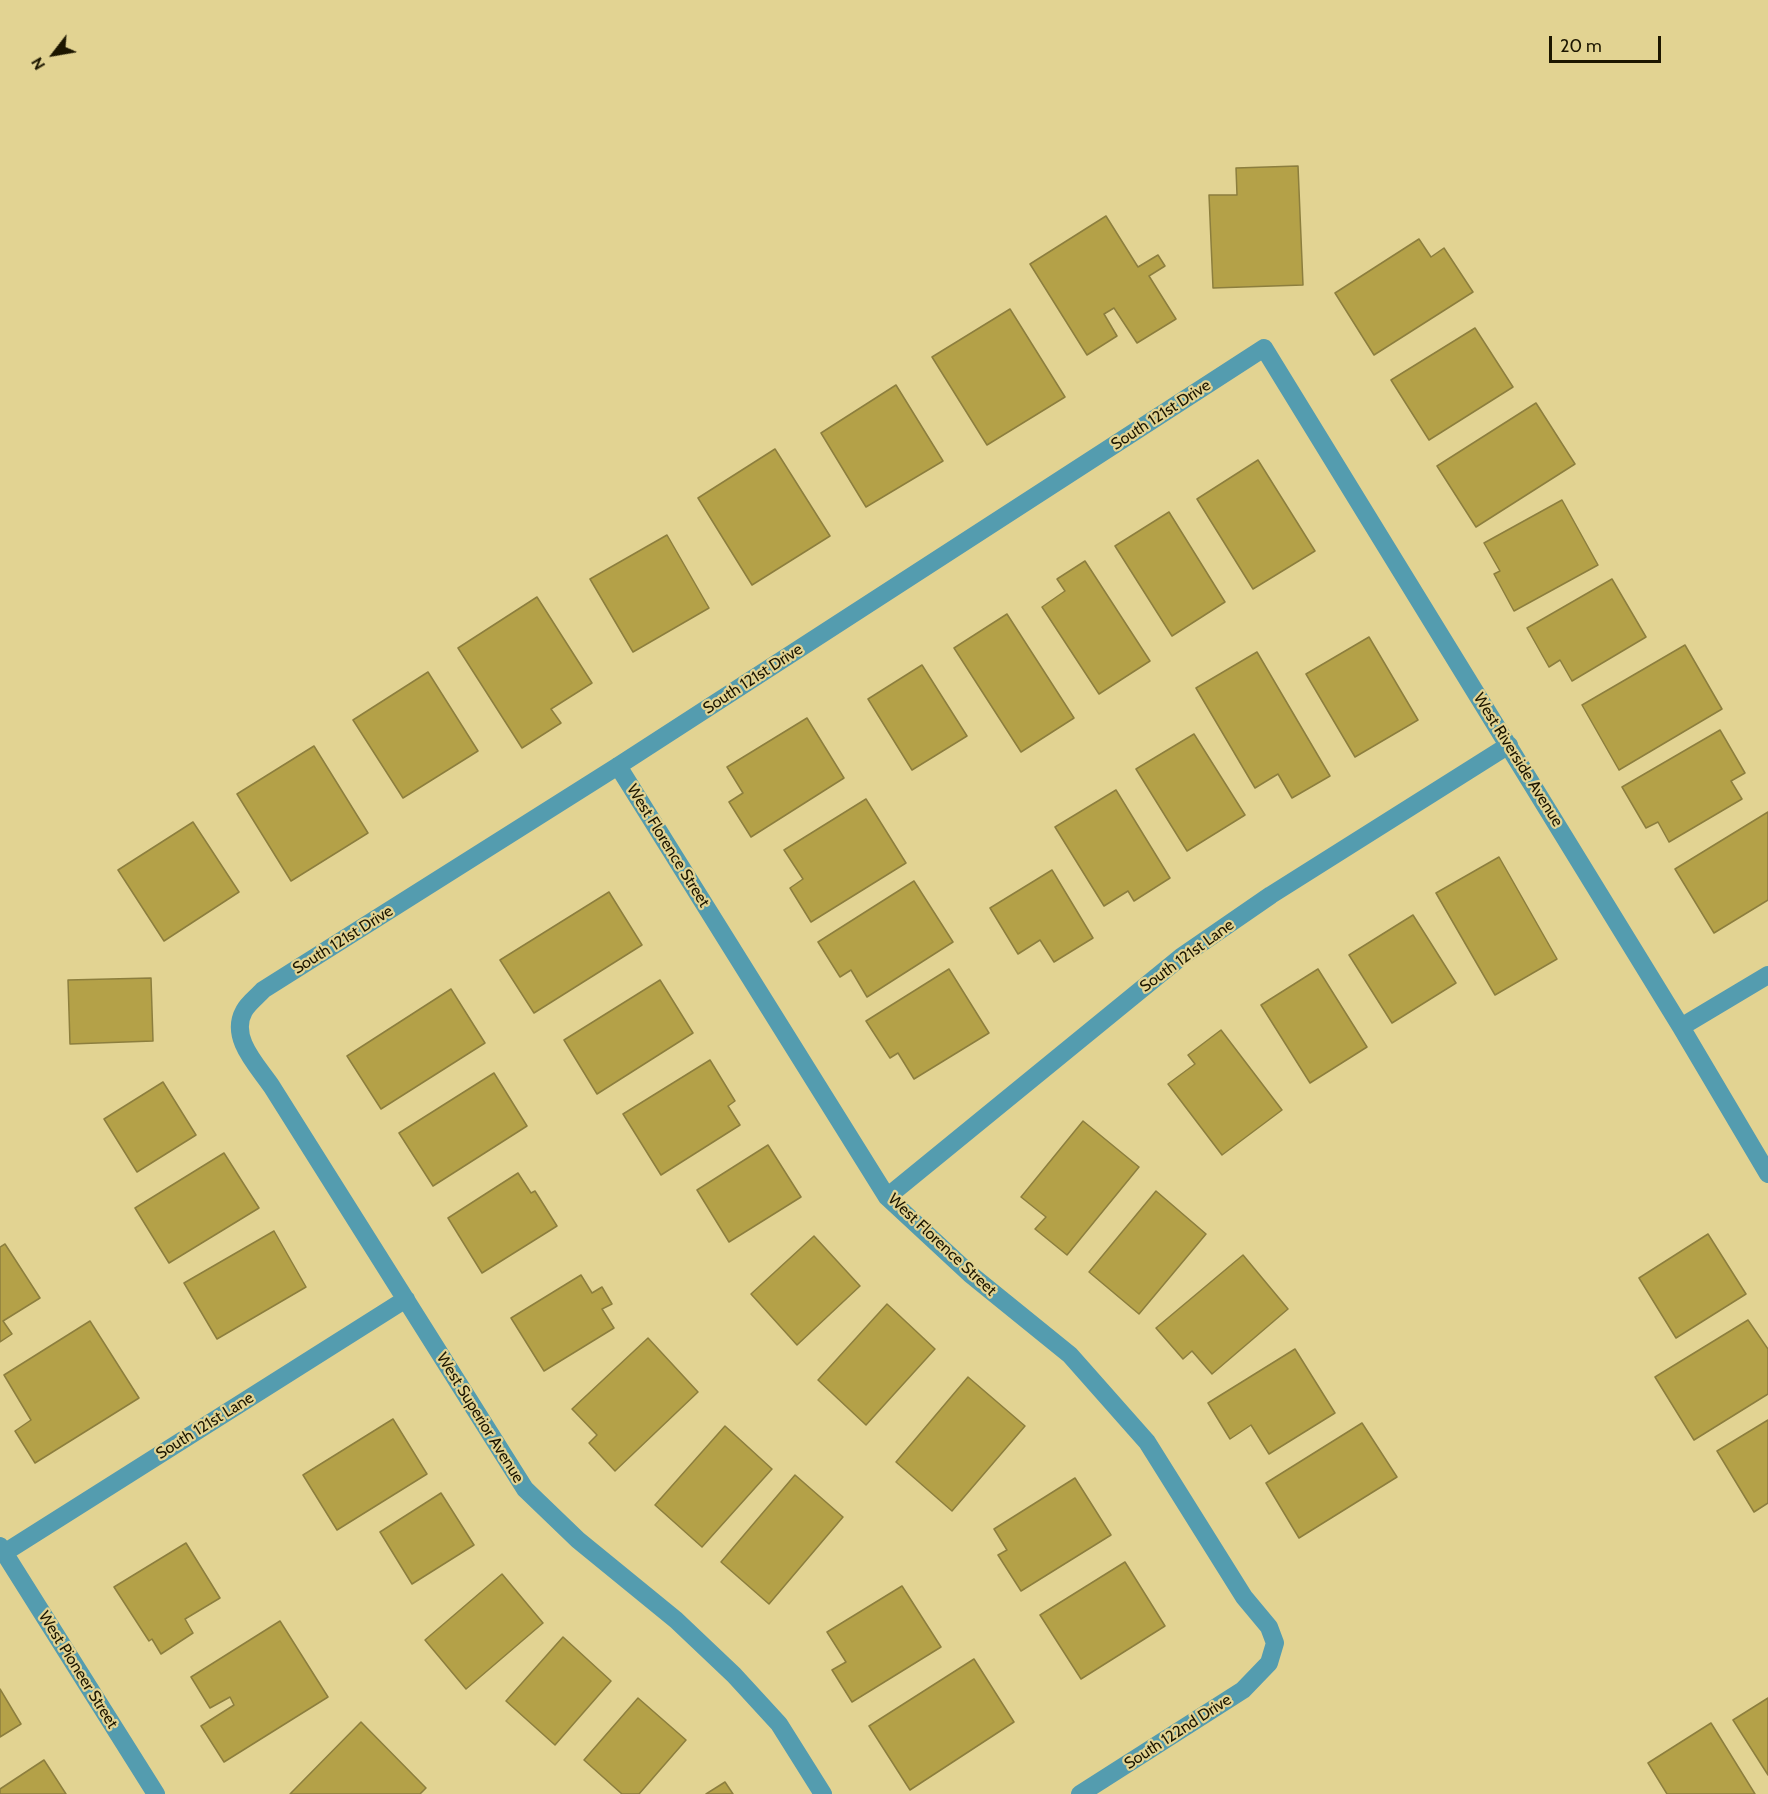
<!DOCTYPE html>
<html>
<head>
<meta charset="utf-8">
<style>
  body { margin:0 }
  #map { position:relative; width:1768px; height:1794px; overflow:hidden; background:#e2d392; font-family:Cabin,sans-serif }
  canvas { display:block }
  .north { position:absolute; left:24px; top:24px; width:60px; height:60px; -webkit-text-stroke:4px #e2d392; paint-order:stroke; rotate:239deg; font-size:16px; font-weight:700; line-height:24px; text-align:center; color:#1c1600 }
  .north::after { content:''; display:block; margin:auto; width:21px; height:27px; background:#1c1600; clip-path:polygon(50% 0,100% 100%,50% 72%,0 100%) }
  .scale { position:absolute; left:1549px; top:36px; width:112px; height:27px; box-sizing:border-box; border:3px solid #1c1600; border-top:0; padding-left:8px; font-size:18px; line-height:21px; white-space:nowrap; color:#1c1600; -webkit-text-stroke:4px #e2d392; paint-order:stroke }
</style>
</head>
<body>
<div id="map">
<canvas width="1768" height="1794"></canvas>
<div class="north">N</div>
<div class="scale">20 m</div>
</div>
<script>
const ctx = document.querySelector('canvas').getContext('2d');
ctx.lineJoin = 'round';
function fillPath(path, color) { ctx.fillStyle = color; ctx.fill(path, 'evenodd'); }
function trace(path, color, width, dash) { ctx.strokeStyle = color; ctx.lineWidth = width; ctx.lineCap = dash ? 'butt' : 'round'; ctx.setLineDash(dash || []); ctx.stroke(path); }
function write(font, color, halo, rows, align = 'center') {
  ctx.font = font + ' Cabin,sans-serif'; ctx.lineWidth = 4.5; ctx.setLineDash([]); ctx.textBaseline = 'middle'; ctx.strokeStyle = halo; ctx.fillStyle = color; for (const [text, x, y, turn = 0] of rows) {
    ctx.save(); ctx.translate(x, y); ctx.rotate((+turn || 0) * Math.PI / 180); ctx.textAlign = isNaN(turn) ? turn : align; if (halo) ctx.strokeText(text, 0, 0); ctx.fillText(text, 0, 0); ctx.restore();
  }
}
const building = new Path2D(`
  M 1298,166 L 1303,285 L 1213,288 L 1209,195 L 1237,195 L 1236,168 Z
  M 1106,216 L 1138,267 L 1158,255 L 1165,266 L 1149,276 L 1176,319 L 1137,343 L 1114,308 L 1104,314 L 1117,336 L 1087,355 L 1030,264 Z
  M 1419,239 L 1431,257 L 1444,248 L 1473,292 L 1374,355 L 1335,293 Z
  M 1010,309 L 1065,397 L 987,445 L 932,357 Z
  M 1475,328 L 1513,387 L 1429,440 L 1391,380 Z
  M 896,385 L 943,461 L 866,507 L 821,433 Z
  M 1536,403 L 1575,464 L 1476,527 L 1437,466 Z
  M 775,449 L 830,536 L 752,585 L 698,498 Z
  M 1258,460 L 1315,551 L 1253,589 L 1197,499 Z
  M 1562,500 L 1598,565 L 1514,611 L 1494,574 L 1500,571 L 1484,543 Z
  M 1169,512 L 1225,602 L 1172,636 L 1115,546 Z
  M 667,535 L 709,608 L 633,652 L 590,579 Z
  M 1085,561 L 1150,661 L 1099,694 L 1042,607 L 1065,591 L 1057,579 Z
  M 1612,579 L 1646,637 L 1572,681 L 1560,660 L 1549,667 L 1527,628 Z
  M 537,597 L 592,683 L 551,709 L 561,723 L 522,748 L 458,648 Z
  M 1007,614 L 1074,718 L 1021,752 L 954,648 Z
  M 1369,637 L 1418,720 L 1355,757 L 1306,674 Z
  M 1685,645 L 1722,709 L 1619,770 L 1582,705 Z
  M 1257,652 L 1330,776 L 1292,798 L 1278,774 L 1255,788 L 1196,688 Z
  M 922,665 L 967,736 L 912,770 L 868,699 Z
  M 428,672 L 478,751 L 403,798 L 353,720 Z
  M 807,718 L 844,778 L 751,837 L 729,802 L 743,793 L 727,767 Z
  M 1720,730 L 1745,773 L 1731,781 L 1742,799 L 1669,842 L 1658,822 L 1646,828 L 1622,787 Z
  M 1194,734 L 1245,815 L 1187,851 L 1136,769 Z
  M 314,746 L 368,833 L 291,881 L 237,794 Z
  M 1116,790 L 1170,878 L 1134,901 L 1128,891 L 1104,906 L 1055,827 Z
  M 866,799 L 906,863 L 811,922 L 790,888 L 803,879 L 784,850 Z
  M 1768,812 L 1768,900 L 1714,933 L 1675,869 Z
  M 193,822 L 239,892 L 164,941 L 118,870 Z
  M 1499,857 L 1557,959 L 1495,995 L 1436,893 Z
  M 1052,870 L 1093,938 L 1054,962 L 1040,940 L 1018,954 L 990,908 Z
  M 914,881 L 953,942 L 867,997 L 851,970 L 840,977 L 818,942 Z
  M 609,892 L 642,945 L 534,1013 L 500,960 Z
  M 1413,915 L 1456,983 L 1392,1023 L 1349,955 Z
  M 949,969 L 989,1033 L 914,1079 L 898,1053 L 890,1058 L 866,1021 Z
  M 1318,969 L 1367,1047 L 1310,1083 L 1261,1005 Z
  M 151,978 L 153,1041 L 70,1044 L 68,980 Z
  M 660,980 L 693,1033 L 597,1094 L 564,1040 Z
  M 451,989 L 485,1043 L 381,1109 L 347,1056 Z
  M 1221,1030 L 1282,1110 L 1222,1155 L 1168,1084 L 1195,1064 L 1188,1055 Z
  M 710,1060 L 735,1101 L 728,1106 L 740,1125 L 661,1175 L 623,1114 Z
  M 494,1073 L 527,1126 L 433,1186 L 399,1133 Z
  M 163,1082 L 196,1135 L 137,1172 L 104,1119 Z
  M 1083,1121 L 1139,1167 L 1067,1255 L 1035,1229 L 1046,1217 L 1021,1197 Z
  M 768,1145 L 801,1197 L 729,1242 L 697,1190 Z
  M 224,1153 L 259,1208 L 169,1263 L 135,1208 Z
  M 518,1173 L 531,1193 L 535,1191 L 557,1226 L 482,1273 L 448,1218 Z
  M 1156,1191 L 1206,1234 L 1139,1314 L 1089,1272 Z
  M 274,1231 L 306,1287 L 217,1339 L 184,1283 Z
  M 1708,1234 L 1746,1294 L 1676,1338 L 1639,1278 Z
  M 814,1236 L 860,1286 L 797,1345 L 751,1294 Z
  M 5,1244 L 40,1298 L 3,1321 L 12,1334 L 0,1342 L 0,1247 Z
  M 1243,1255 L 1288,1309 L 1212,1374 L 1192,1351 L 1183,1359 L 1156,1328 Z
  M 581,1275 L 592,1293 L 602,1287 L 612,1304 L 602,1309 L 614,1328 L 544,1371 L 511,1318 Z
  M 887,1304 L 935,1349 L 866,1425 L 818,1380 Z
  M 1748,1320 L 1768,1349 L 1768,1394 L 1694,1440 L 1655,1377 Z
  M 90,1321 L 139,1398 L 35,1463 L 15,1431 L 31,1420 L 4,1375 Z
  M 648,1338 L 698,1392 L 615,1471 L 589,1443 L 597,1435 L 572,1409 Z
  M 1295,1349 L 1335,1413 L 1269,1454 L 1251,1425 L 1230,1439 L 1208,1403 Z
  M 968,1377 L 1025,1426 L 952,1511 L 896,1462 Z
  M 393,1419 L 427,1474 L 337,1530 L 303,1475 Z
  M 1768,1420 L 1768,1503 L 1754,1512 L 1717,1451 Z
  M 1362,1423 L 1397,1477 L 1299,1538 L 1266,1483 Z
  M 725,1426 L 772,1469 L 702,1547 L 655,1505 Z
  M 795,1475 L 843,1517 L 769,1604 L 721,1562 Z
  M 1075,1478 L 1111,1535 L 1021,1591 L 998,1555 L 1007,1550 L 994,1529 Z
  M 441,1493 L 474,1545 L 412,1584 L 380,1532 Z
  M 186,1543 L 220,1598 L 185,1619 L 193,1633 L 161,1654 L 152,1639 L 149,1641 L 114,1587 Z
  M 1125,1562 L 1165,1626 L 1081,1679 L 1040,1615 Z
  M 502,1574 L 543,1623 L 466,1689 L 425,1640 Z
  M 902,1586 L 941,1647 L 852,1702 L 832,1670 L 846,1662 L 827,1632 Z
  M 280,1621 L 328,1697 L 224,1762 L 201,1726 L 234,1705 L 230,1697 L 210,1708 L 191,1677 Z
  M 563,1637 L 611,1681 L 555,1745 L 506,1701 Z
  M 974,1659 L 1014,1722 L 910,1790 L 869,1726 Z
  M 0,1689 L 21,1724 L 0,1737 Z
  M 638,1698 L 686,1740 L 639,1794 L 622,1794 L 584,1760 Z
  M 1768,1698 L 1768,1775 L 1733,1720 Z
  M 361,1722 L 426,1788 L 420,1794 L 290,1794 Z
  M 1711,1723 L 1755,1794 L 1667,1794 L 1648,1763 Z
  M 44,1760 L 66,1794 L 0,1794 L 0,1789 Z
  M 725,1782 L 733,1794 L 706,1794 Z`);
const street = new Path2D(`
  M 618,766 L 887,1197 L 970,1274 L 1070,1355 L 1147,1442 L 1244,1597 L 1269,1627 L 1275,1643 L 1269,1663 L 1243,1690 L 1080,1794
  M 1681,1027 L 1768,975
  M 887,1197 L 1181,957 L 1271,895 L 1509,745
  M 0,1546 L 156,1794
  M 4,1553 L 406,1299
  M 823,1794 L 779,1724 L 734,1675 L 676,1620 L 578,1540 L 525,1489 L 272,1087 C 258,1066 229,1038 244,1011 C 248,1003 258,996 263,990 L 618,766 L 1264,348 L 1681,1027 L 1768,1174`);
const streetNames = [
  ["South 121st Drive",1161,415,-33],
  ["South 121st Drive",753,679,-33],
  ["West Riverside Avenue",1518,760,58],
  ["West Florence Street",668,846,58],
  ["South 121st Drive",343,940,-32],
  ["South 121st Lane",1187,956,-36],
  ["West Florence Street",942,1245,43],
  ["West Superior Avenue",480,1418,58],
  ["South 121st Lane",205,1426,-32],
  ["West Pioneer Street",78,1670,58],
  ["South 122nd Drive",1178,1732,-33]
];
fillPath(building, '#b4a148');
trace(building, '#8c7e3e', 1.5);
trace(street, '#549caf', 18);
write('16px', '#1c1600', '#e2d392', streetNames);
</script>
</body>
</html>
